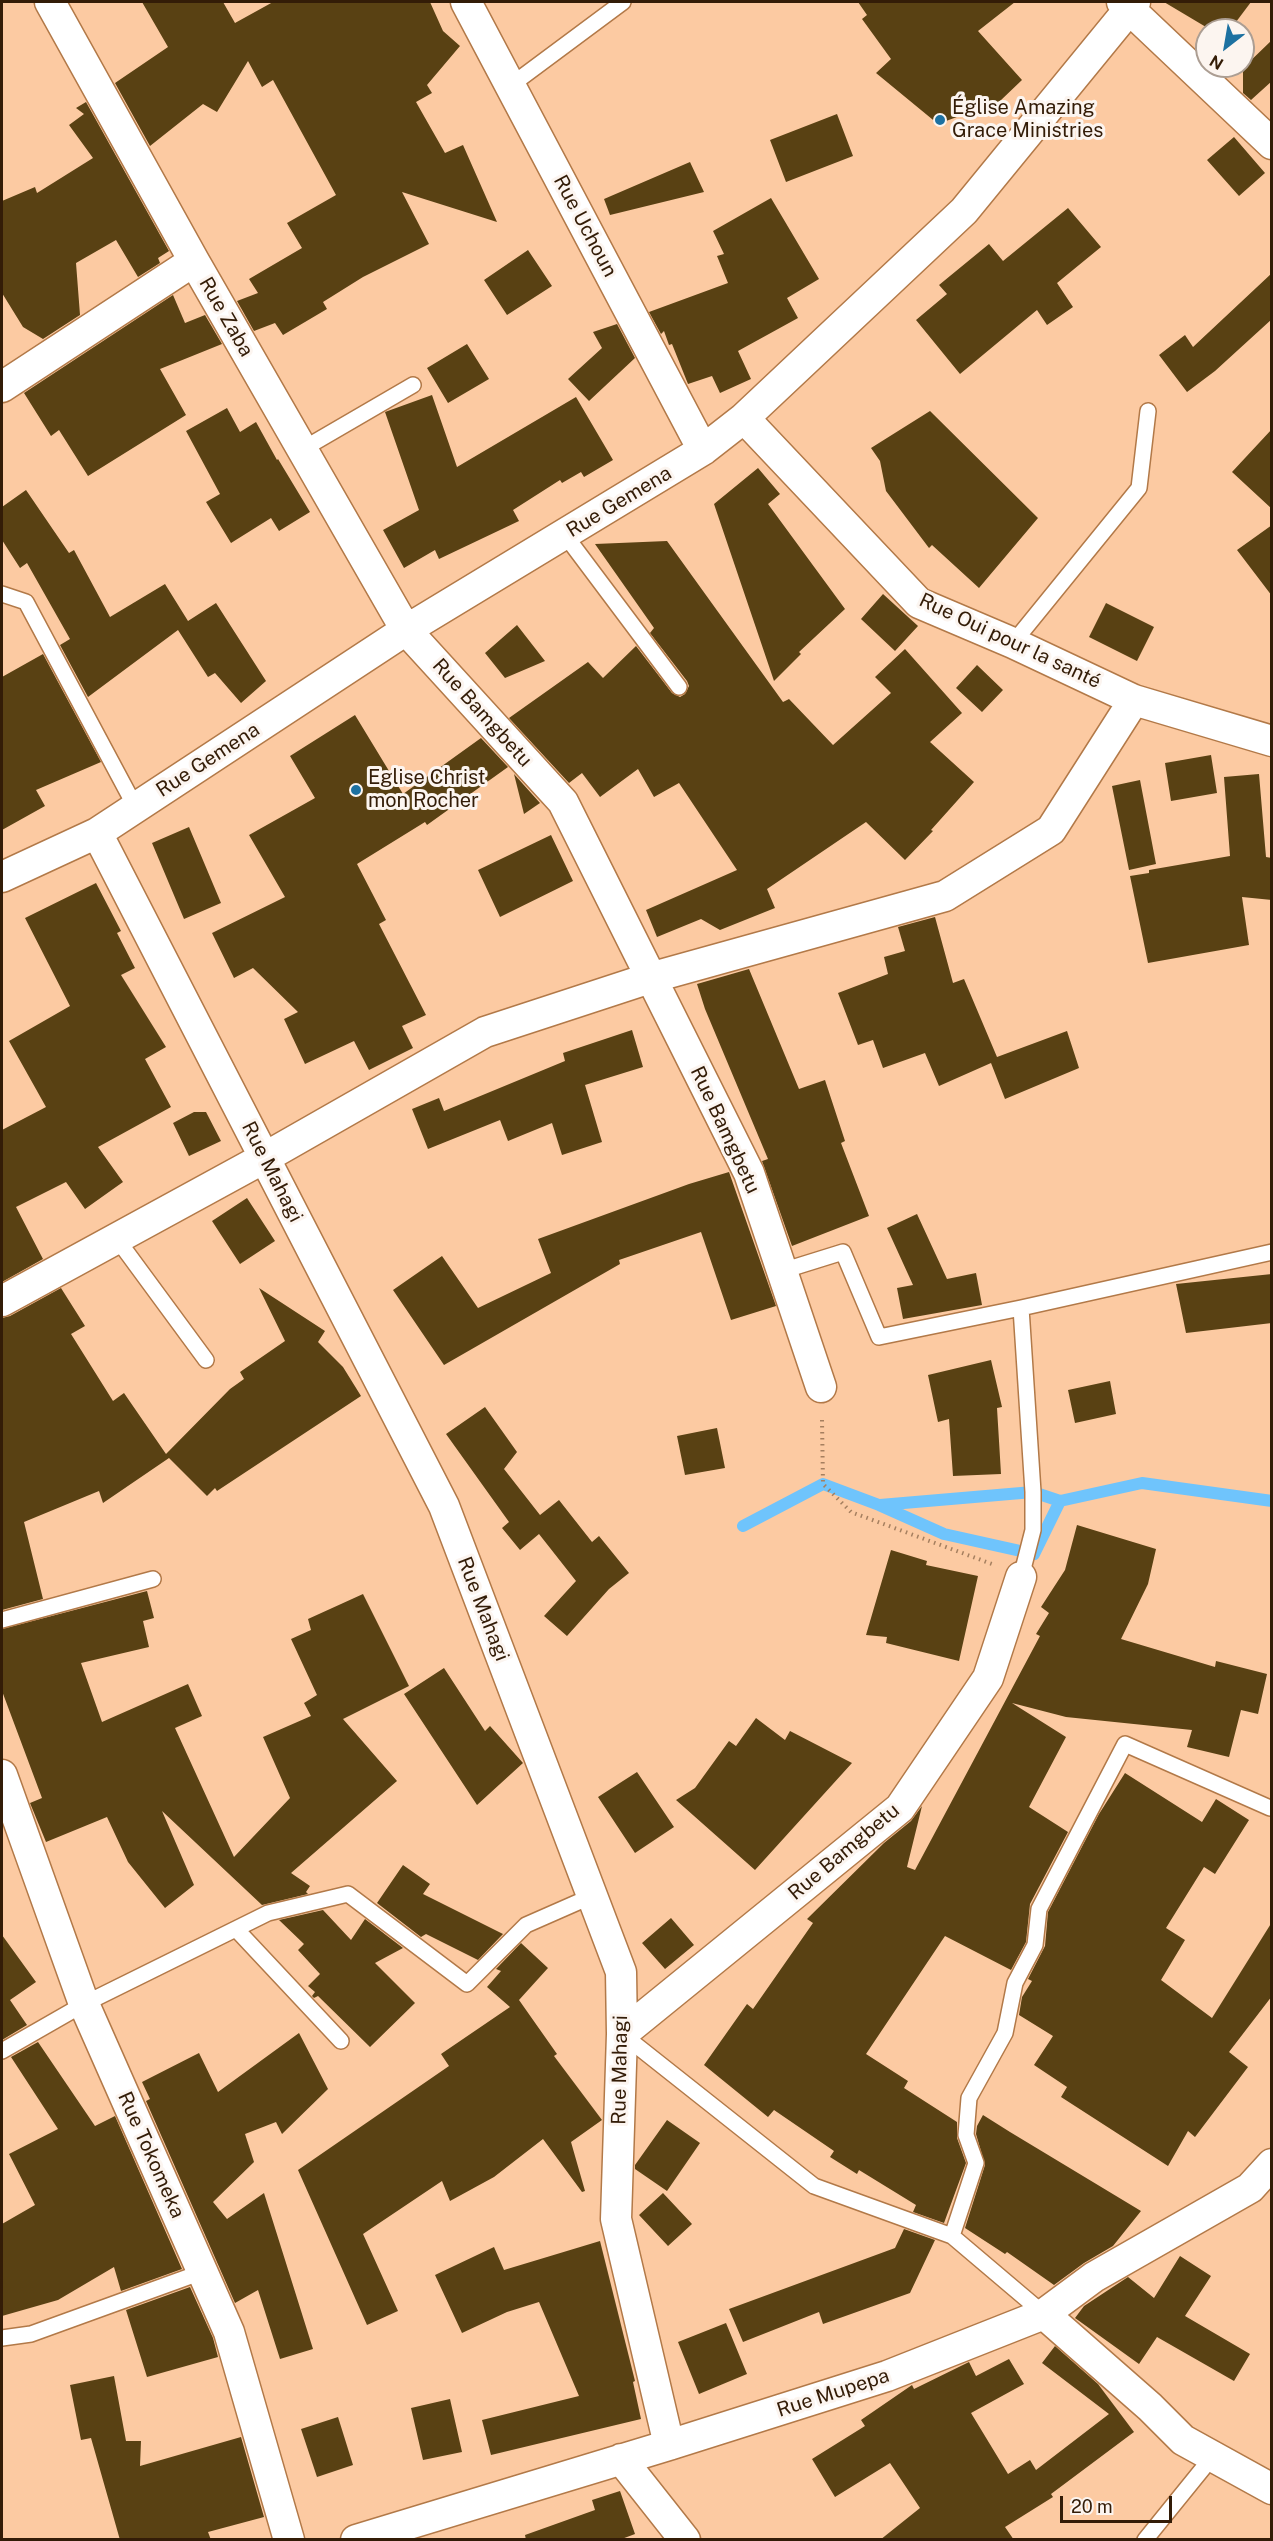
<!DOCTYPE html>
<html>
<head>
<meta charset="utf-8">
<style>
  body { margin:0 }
  #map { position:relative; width:1273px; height:2541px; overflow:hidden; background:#fccaa2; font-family:"Public Sans",sans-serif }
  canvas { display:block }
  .frame { position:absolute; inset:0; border:3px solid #331c07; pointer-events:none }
  .north { position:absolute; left:1195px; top:18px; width:60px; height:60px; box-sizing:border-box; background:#fcf5f0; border:2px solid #ac9e93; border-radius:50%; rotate:211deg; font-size:16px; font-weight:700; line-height:24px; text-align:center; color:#331c07 }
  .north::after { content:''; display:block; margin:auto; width:21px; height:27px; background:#1d71a1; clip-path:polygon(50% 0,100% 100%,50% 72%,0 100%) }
  .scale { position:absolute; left:1060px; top:2496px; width:112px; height:27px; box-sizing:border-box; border:3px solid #331c07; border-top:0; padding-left:8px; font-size:18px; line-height:21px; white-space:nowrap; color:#331c07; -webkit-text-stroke:4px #fcf5f0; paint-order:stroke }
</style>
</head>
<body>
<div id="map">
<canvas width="1273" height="2541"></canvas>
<div class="frame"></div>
<div class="north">N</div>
<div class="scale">20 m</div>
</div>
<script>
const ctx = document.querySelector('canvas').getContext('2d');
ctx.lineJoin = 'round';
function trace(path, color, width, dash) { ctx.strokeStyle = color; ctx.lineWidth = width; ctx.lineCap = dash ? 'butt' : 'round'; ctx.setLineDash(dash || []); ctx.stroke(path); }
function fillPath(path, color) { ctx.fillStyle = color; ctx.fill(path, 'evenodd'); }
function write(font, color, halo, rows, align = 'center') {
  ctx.font = font + ' "Public Sans",sans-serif'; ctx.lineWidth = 6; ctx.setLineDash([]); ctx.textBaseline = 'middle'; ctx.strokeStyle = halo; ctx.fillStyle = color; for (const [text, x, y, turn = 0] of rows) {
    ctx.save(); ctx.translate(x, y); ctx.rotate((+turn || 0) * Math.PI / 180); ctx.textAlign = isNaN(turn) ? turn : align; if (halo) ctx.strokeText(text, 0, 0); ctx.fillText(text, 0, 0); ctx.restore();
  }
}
const stream = new Path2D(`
  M 880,1505 L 1033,1492 L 1060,1501
  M 743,1526 L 823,1484 L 879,1505 L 944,1534 L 1034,1554 L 1060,1501 L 1142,1483 L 1272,1501`);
const building = new Path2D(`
  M 142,2 L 223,2 L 235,23 L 273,2 L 430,2 L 443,31 L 460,46 L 427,85 L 432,93 L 416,102 L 445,153 L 463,145 L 497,222 L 402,192 L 429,244 L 363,277 L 323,302 L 327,309 L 283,335 L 275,323 L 254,331 L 237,301 L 258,293 L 249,279 L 302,248 L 287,223 L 336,195 L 273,80 L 262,87 L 248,61 L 217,112 L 203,104 L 150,146 L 115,83 L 168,47 Z
  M 858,2 L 1015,2 L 978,31 L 1022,80 L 1000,101 L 938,124 L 876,73 L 891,59 L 862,19 L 867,15 Z
  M 1164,2 L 1251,2 L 1230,30 L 1211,30 Z
  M 1272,40 L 1272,81 L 1251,100 L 1243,93 L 1243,68 Z
  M 86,102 L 169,251 L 158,258 L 160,263 L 138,277 L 116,240 L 76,263 L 80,315 L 43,339 L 23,327 L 2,293 L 2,201 L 35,187 L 37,193 L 93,158 L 69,125 L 84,114 L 76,108 Z
  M 837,114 L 853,156 L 786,182 L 770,140 Z
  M 1234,137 L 1265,173 L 1239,196 L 1207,160 Z
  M 690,162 L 704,192 L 610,215 L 604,199 Z
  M 771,198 L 819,279 L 787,298 L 798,318 L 738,351 L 751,379 L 720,393 L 712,376 L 688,384 L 672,344 L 669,345 L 664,331 L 661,334 L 649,312 L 728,283 L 717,256 L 724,254 L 713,231 Z
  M 1068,208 L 1101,247 L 1057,283 L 1073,307 L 1047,325 L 1037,310 L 960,374 L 916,320 L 947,294 L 939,285 L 989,244 L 1003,261 Z
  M 528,250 L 552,286 L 507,315 L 484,280 Z
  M 1272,273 L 1272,319 L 1215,371 L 1187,392 L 1159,355 L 1185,335 L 1193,347 Z
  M 173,295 L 185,323 L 205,315 L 222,344 L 160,369 L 186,415 L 88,476 L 59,430 L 51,436 L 24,393 Z
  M 617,324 L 635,358 L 589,401 L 568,379 L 602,348 L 593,332 Z
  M 467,344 L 489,379 L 448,403 L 427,368 Z
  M 432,395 L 457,467 L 576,397 L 613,460 L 584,477 L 581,472 L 562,483 L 560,480 L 513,510 L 519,521 L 439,559 L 435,550 L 404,568 L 383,530 L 419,510 L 385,412 Z
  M 227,408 L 240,432 L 256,422 L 277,460 L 278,459 L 310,512 L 279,531 L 271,518 L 231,543 L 206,502 L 220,494 L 186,431 Z
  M 930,411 L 1038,518 L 979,588 L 932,545 L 929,548 L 886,491 L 880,461 L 871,448 Z
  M 1272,429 L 1272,509 L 1232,472 Z
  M 758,468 L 780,494 L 768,504 L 845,609 L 799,652 L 801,654 L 774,681 L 714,504 Z
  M 26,490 L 69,553 L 74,550 L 110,617 L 165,584 L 188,621 L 216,603 L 266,681 L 241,703 L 215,673 L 208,677 L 178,630 L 88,697 L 60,645 L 70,639 L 27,563 L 20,568 L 2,540 L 2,507 Z
  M 1272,525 L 1272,596 L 1237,550 Z
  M 667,541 L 783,702 L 789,699 L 833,745 L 891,693 L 875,677 L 905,649 L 962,713 L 930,742 L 974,782 L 931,830 L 933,831 L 905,860 L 866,822 L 767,889 L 775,908 L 720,930 L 701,919 L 657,937 L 646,910 L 737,870 L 679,783 L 654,797 L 638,769 L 600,797 L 582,773 L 569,783 L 509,718 L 588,662 L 603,678 L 636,646 L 672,693 L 680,697 L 685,694 L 689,686 L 687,681 L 650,633 L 654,628 L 595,544 Z
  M 883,594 L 918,626 L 895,651 L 861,619 Z
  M 1106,603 L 1154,627 L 1137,661 L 1089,637 Z
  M 517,625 L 545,661 L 505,678 L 485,653 Z
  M 43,654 L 101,762 L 36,790 L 45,806 L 2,830 L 2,677 Z
  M 977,665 L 1003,690 L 982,712 L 956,688 Z
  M 355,715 L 403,794 L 481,738 L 508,767 L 427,825 L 425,822 L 357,864 L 386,920 L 379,924 L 426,1015 L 402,1026 L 413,1048 L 369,1070 L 354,1041 L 305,1064 L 284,1019 L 298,1012 L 253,968 L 234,978 L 212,933 L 285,897 L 249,835 L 315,798 L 290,756 Z
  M 1211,755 L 1217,793 L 1171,801 L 1165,763 Z
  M 514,774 L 540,803 L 524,814 Z
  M 1259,774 L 1266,857 L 1272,858 L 1272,900 L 1242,897 L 1249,945 L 1148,963 L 1130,876 L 1149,873 L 1149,870 L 1230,856 L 1224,777 Z
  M 1140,780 L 1156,864 L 1129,870 L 1112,786 Z
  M 189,827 L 221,903 L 184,919 L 152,843 Z
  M 551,835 L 573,881 L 500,917 L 478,870 Z
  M 96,883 L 121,931 L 117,933 L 135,968 L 121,975 L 166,1047 L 145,1059 L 171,1107 L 98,1147 L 123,1182 L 85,1209 L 66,1182 L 16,1207 L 43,1259 L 2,1282 L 2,1130 L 46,1107 L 9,1041 L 70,1006 L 25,918 Z
  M 935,917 L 953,983 L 964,979 L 997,1057 L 1067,1031 L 1079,1068 L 1005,1099 L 991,1063 L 939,1086 L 925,1053 L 883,1068 L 873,1040 L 858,1045 L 838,993 L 888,974 L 884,957 L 905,951 L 898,927 Z
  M 749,969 L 799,1089 L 825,1080 L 845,1141 L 841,1143 L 869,1216 L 792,1246 L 762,1161 L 768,1159 L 705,1009 L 697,984 Z
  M 632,1030 L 643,1067 L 585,1085 L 602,1142 L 562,1155 L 552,1123 L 508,1141 L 500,1120 L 428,1149 L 412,1109 L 439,1098 L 444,1111 L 565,1061 L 563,1053 Z
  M 194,1112 L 206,1112 L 221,1141 L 189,1156 L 173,1123 Z
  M 729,1172 L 776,1306 L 731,1320 L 701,1232 L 619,1260 L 620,1264 L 444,1365 L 393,1290 L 442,1256 L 478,1308 L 551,1273 L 538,1239 L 689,1184 Z
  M 247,1198 L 275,1241 L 240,1264 L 212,1221 Z
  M 917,1214 L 947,1279 L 976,1273 L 982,1305 L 903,1319 L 897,1288 L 913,1285 L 887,1228 Z
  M 1272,1274 L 1272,1323 L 1186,1333 L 1176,1284 Z
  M 61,1288 L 85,1326 L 71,1334 L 113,1401 L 124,1393 L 166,1454 L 230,1389 L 244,1379 L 240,1372 L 285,1341 L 259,1288 L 325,1331 L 318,1342 L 343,1367 L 361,1396 L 217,1491 L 215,1488 L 207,1496 L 169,1458 L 103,1503 L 99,1491 L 24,1522 L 43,1599 L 2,1610 L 2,1318 L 10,1316 Z
  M 991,1360 L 1002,1407 L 997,1408 L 1001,1474 L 953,1476 L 949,1419 L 938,1422 L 928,1375 Z
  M 1110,1381 L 1116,1414 L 1075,1423 L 1068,1390 Z
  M 485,1407 L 517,1452 L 504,1469 L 540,1515 L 559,1500 L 592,1542 L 599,1536 L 629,1573 L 609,1589 L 567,1636 L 544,1616 L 576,1581 L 539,1534 L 520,1550 L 502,1528 L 509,1522 L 446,1434 Z
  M 717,1428 L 725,1468 L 685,1475 L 677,1436 Z
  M 1077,1525 L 1156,1549 L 1148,1584 L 1121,1639 L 1215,1667 L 1216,1661 L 1267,1674 L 1258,1714 L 1241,1710 L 1229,1757 L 1187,1747 L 1192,1730 L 1066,1717 L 1012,1703 L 1066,1737 L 1029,1807 L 1068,1832 L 1030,1904 L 1026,1942 L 1011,1970 L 945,1936 L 866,2054 L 908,2081 L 904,2088 L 957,2122 L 957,2138 L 966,2163 L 944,2223 L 913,2212 L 916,2205 L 859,2170 L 857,2174 L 830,2157 L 834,2151 L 774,2110 L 768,2117 L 704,2065 L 747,2004 L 753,2009 L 813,1923 L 807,1919 L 884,1843 L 911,1821 L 922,1806 L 907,1867 L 915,1870 L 1040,1636 L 1036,1634 L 1049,1613 L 1041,1607 L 1065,1570 Z
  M 891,1550 L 927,1561 L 926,1565 L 978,1576 L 959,1661 L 886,1643 L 887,1637 L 866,1635 Z
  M 147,1591 L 154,1618 L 143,1621 L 149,1647 L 81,1663 L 102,1722 L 188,1684 L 202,1716 L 175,1728 L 234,1857 L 290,1798 L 263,1737 L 311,1716 L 304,1703 L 317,1695 L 291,1639 L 311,1630 L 308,1619 L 363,1594 L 409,1686 L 343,1719 L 397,1781 L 291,1873 L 310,1886 L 306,1892 L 308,1894 L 262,1905 L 162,1811 L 194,1885 L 165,1908 L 128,1862 L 107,1817 L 46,1842 L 30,1803 L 42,1798 L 2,1691 L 2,1629 Z
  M 444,1668 L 485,1731 L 490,1726 L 523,1763 L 477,1805 L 404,1694 Z
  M 756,1718 L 785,1740 L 790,1731 L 852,1763 L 755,1870 L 676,1800 L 695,1788 L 729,1741 L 736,1746 Z
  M 637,1772 L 674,1827 L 635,1853 L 598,1797 Z
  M 1125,1773 L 1202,1822 L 1216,1799 L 1249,1820 L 1215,1874 L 1204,1867 L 1166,1928 L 1185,1940 L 1161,1980 L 1212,2018 L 1272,1922 L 1272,1996 L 1229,2052 L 1248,2067 L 1195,2137 L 1188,2131 L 1168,2166 L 1061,2097 L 1067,2087 L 1034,2065 L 1053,2036 L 1019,2015 L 1022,1997 L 1032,1981 L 1028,1979 L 1045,1946 L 1048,1912 L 1099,1814 Z
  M 403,1865 L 430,1884 L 423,1894 L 503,1934 L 478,1960 L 426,1934 L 421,1937 L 377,1903 Z
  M 323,1910 L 351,1940 L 365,1919 L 403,1948 L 375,1963 L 415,2003 L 370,2047 L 318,1996 L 314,1998 L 312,1996 L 315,1992 L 308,1986 L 320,1974 L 298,1950 L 304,1944 L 279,1920 Z
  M 671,1918 L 694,1945 L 665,1969 L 642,1943 Z
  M 2,1935 L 36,1982 L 10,2000 L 27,2025 L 2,2040 Z
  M 521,1943 L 548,1968 L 519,2000 L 557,2054 L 554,2056 L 602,2120 L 571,2142 L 585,2191 L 582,2192 L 543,2139 L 494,2177 L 450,2201 L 442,2181 L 363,2234 L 398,2311 L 367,2325 L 298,2170 L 449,2066 L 441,2054 L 510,2007 L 487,1987 L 501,1971 L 496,1969 Z
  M 299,2033 L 328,2089 L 282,2134 L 276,2122 L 245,2134 L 254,2162 L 213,2202 L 227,2219 L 264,2193 L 313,2349 L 280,2359 L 258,2290 L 235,2303 L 146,2101 L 150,2099 L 142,2082 L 199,2053 L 218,2092 Z
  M 38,2042 L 95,2126 L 115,2116 L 182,2269 L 121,2291 L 114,2267 L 58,2300 L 2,2316 L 2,2224 L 35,2205 L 9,2154 L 58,2129 L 11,2057 Z
  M 983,2115 L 1010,2132 L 1141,2211 L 1113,2246 L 1084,2263 L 1054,2285 L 1007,2252 L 1005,2254 L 965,2228 L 985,2165 L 976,2134 L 977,2126 Z
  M 667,2120 L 700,2143 L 667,2191 L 635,2169 L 635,2165 Z
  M 663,2193 L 692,2224 L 668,2246 L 639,2215 Z
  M 904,2229 L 935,2240 L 910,2293 L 823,2324 L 819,2312 L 743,2342 L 729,2309 L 895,2248 Z
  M 600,2241 L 635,2381 L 633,2382 L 641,2419 L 491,2455 L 482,2420 L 579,2396 L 539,2302 L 507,2312 L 462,2333 L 435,2275 L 494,2247 L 504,2270 Z
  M 1180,2256 L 1211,2276 L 1185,2316 L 1250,2354 L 1234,2381 L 1157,2337 L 1139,2364 L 1075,2318 L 1084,2306 L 1128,2277 L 1154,2298 Z
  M 190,2287 L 213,2338 L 218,2357 L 147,2377 L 126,2310 Z
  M 726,2323 L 747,2374 L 699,2394 L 678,2342 Z
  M 1055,2346 L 1098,2384 L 1134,2432 L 1051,2494 L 1053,2497 L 1005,2527 L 1014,2540 L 880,2540 L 920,2508 L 890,2463 L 835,2497 L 812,2459 L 865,2426 L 861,2420 L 912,2385 L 914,2389 L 969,2362 L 976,2376 L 1009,2359 L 1024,2384 L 971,2413 L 1008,2474 L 1030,2460 L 1036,2470 L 1109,2414 L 1042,2363 Z
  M 114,2376 L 126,2441 L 141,2441 L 140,2466 L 241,2437 L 264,2517 L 208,2532 L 211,2540 L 120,2540 L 91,2438 L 81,2440 L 70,2385 Z
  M 450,2399 L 462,2452 L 423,2460 L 411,2408 Z
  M 338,2417 L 353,2465 L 317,2477 L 301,2429 Z
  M 620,2491 L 635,2534 L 619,2540 L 526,2540 L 525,2535 L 595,2510 L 592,2500 Z`);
const path = new Path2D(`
  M 822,1420 L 823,1484 L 851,1512 L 992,1564`);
const service = new Path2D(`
  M 510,86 L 623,2
  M 303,449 L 413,385
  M 565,535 L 679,687
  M 2,594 L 26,602 L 136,808
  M 1013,643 L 1139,488 L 1148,411
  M 117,1239 L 206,1360
  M 782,1271 L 843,1252 L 879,1337 L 1021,1308 L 1272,1252
  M 1021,1308 L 1033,1492 L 1033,1530 L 1021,1577
  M 2,1620 L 153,1579
  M 236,1929 L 341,2041
  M 622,2034 L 814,2186 L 952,2236 L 1044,2314
  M 2,2051 L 84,2004 L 268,1913 L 348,1894 L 467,1984 L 526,1925 L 592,1896
  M 952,2236 L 976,2163 L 966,2135 L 969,2098 L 1005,2033 L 1015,1983 L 1035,1945 L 1039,1909 L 1125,1744 L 1270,1808
  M 2,2338 L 31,2334 L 202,2272
  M 1145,2540 L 1213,2456`);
const minor = new Path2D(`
  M 50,2 L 194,261 L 406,630 L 563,802 L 749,1173 L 821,1387
  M 466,2 L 703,450
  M 1122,2 L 1272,144
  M 2,387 L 194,261
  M 744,418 L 919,603 L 1013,643 L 1134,700 L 1272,741
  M 97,833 L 444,1506 L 621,1972 L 622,2034 L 616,2219 L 669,2445
  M 2,877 L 97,833 L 406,630 L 703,450 L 744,418 L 964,211 L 1135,2
  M 2,1301 L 264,1158 L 485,1032 L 650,978 L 945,896 L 1051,830 L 1134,700
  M 2,1775 L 84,2004 L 229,2332 L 289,2540
  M 622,2034 L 900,1808 L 988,1678 L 1021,1577
  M 1044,2314 L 1150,2407 L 1183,2440 L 1272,2489
  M 621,2459 L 685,2540
  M 356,2540 L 669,2445 L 887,2376 L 1044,2314 L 1094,2277 L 1250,2188 L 1272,2164`);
const markers = [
  [940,120,6,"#1d71a1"],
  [356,790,6,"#1d71a1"]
];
const poiNames = [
  ["Église Amazing",952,108],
  ["Grace Ministries",952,131],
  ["Eglise Christ",368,778],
  ["mon Rocher",368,801]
];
const streetNames = [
  ["Rue Uchoun",585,226,62],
  ["Rue Zaba",226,317,60],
  ["Rue Gemena",619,502,-31],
  ["Rue Oui pour la santé",1010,641,25],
  ["Rue Bamgbetu",482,713,48],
  ["Rue Gemena",208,760,-33],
  ["Rue Bamgbetu",725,1130,65],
  ["Rue Mahagi",272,1172,63],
  ["Rue Mahagi",483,1609,69],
  ["Rue Bamgbetu",844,1852,-40],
  ["Rue Mahagi",620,2070,-89],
  ["Rue Tokomeka",151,2155,66],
  ["Rue Mupepa",833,2393,-18]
];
trace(stream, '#6fc4fc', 12);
fillPath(building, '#594113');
trace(service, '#b27948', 18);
trace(minor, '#b27948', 33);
trace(path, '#a57f5f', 4, [1.5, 4.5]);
trace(service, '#fff', 15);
trace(minor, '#fff', 30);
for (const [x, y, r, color] of markers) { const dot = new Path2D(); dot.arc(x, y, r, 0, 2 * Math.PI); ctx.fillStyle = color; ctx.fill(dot); trace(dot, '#fcf5f0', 2); }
write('20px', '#331c07', '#fcf5f0', poiNames, 'left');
write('20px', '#331c07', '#fcf5f0', streetNames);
</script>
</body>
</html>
